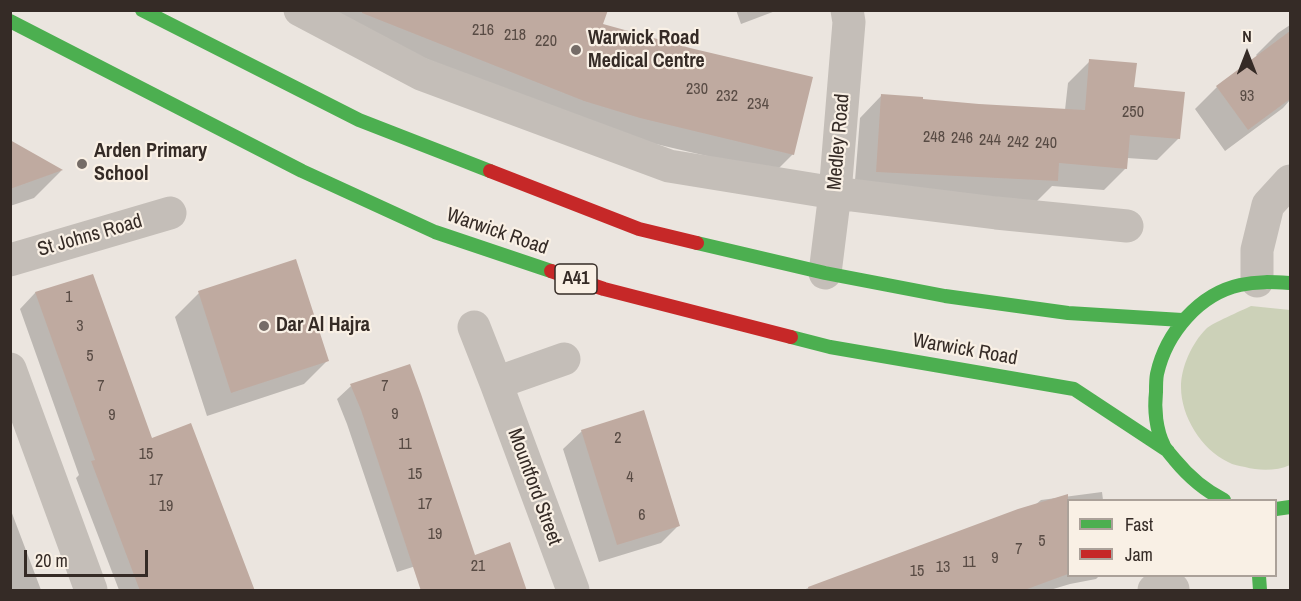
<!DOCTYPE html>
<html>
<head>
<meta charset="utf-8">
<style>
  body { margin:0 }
  #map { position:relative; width:1301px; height:601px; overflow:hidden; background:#ebe5df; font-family:"Archivo Narrow",sans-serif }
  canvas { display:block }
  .frame { position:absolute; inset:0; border:12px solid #352b26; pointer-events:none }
  .legend { position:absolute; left:1067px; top:499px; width:210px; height:78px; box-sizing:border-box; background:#f9f0e5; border:2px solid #aba199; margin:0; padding:8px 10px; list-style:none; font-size:18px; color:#352b26 }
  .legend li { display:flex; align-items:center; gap:12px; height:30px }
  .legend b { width:30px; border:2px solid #aba199 }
  .north { position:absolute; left:1217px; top:24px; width:60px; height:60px; -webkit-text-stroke:4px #f9f0e5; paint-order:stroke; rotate:0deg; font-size:16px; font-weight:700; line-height:24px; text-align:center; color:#352b26 }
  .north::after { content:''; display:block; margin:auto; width:21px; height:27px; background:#352b26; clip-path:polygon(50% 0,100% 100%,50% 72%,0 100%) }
  .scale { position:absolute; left:24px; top:550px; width:124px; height:27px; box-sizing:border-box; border:3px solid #352b26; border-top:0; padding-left:8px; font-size:18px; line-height:21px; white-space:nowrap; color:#352b26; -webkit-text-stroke:4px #f9f0e5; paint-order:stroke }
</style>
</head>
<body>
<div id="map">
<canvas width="1301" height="601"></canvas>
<div class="frame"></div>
<ul class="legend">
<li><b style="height:8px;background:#4caf50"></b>Fast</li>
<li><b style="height:8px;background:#c62828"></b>Jam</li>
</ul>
<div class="north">N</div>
<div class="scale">20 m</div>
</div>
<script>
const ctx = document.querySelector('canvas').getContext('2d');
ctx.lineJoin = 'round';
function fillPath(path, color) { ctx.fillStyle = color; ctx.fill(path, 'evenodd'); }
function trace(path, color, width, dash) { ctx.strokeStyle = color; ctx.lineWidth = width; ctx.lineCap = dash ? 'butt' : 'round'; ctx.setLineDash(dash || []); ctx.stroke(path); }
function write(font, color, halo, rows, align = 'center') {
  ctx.font = font + ' "Archivo Narrow",sans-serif'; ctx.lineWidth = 4.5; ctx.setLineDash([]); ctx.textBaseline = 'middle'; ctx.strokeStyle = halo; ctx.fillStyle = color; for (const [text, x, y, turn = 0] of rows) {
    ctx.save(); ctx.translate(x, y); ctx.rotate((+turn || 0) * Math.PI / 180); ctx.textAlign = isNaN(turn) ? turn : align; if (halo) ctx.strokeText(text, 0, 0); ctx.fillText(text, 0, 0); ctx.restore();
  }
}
const green = new Path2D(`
  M 1251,306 L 1290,310 L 1290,465 C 1277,471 1259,471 1245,467 C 1240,466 1233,465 1228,462 C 1201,449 1181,416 1181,387 C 1181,367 1192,343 1206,329 C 1212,323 1241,311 1251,306 Z`);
const shadow = new Path2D(`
  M 306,10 L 592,10 L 596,24 L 793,154 L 775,172 L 609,133 Z
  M 736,10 L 778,10 L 741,24 Z
  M 1290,25 L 1290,100 L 1283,108 L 1225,151 L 1195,109 L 1217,87 L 1258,57 L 1256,55 L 1278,33 Z
  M 1090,61 L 1133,88 L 1179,138 L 1157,160 L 1127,158 L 1126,168 L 1104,190 L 1052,186 L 1035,203 L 854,193 L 860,118 L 882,95 L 921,101 L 1065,110 L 1068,83 Z
  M 10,141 L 61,171 L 34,198 L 10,206 Z
  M 92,276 L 151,440 L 253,590 L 119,590 L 76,478 L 79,475 L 20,309 L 35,293 Z
  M 199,293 L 328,360 L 304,384 L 207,416 L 175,317 Z
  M 351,386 L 474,557 L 526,590 L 419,565 L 397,572 L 347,424 L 337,399 Z
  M 582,431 L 679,525 L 661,543 L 599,562 L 563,449 Z
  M 1102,492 L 1103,500 L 1068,500 L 1068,576 L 1099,576 L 1096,579 L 1070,584 L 1050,590 L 803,590 L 1018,510 L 1035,505 L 1041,500 Z
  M 10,508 L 41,590 L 10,590 Z`);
const building = new Path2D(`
  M 362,10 L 608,10 L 603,24 L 690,48 L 813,77 L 794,155 L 640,118 L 584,101 L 362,13 Z
  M 1290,31 L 1290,99 L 1248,130 L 1216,86 Z
  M 1089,59 L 1137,63 L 1134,87 L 1185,92 L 1180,139 L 1130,135 L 1127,169 L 1059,163 L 1058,181 L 876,172 L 881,94 L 923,97 L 923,99 L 979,104 L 1085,110 Z
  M 10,140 L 63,170 L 10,189 Z
  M 296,259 L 329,361 L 231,393 L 198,291 Z
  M 93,274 L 152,438 L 191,423 L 255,591 L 140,591 L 91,461 L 95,460 L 35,292 Z
  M 410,364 L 421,394 L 475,555 L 510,542 L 527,591 L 421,591 L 361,410 L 350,384 Z
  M 644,410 L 680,526 L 617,545 L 581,430 Z
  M 1068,494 L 1068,574 L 1022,591 L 809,591 L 808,587 L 1018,509 Z`);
const street = new Path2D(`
  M 300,10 L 421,74 L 669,166 L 835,193 L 996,213 L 1127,226
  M 10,260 L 170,213
  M 825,273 L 835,193 L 849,22 L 847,10
  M 1257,281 L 1257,250 L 1268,205 L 1290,181
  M 474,327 L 496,383 L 573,590
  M 10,369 L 91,590
  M 496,383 L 564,359
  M 1154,590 L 1173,589`);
const fast = new Path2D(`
  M 142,10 L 359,120 L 490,171
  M 10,21 L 302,171 L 435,232 L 551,271
  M 697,243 L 825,273 L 945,296 L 1068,313 L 1182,320
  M 791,337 L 830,347 L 1074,389 L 1168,451
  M 1224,500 C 1204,490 1189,477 1175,460 C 1171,455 1167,451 1164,446 C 1156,430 1154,409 1156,392 C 1156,386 1156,379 1157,374 C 1166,333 1199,294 1240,285 C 1257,281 1273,282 1290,283
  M 1276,509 L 1290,507
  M 1259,576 L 1260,590`);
const jam = new Path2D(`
  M 490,171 L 639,229 L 697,243
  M 551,271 L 604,289 L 791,337`);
const markers = [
  [576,50,6,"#756c67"],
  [82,164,6,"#756c67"],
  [264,326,6,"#756c67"]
];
const numberNames = [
  ["216",483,31],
  ["218",515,36],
  ["220",546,42],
  ["230",697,90],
  ["232",727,97],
  ["93",1247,97],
  ["234",758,105],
  ["250",1133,113],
  ["248",934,138],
  ["246",962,139],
  ["244",990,141],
  ["242",1018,143],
  ["240",1046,144],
  ["1",69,298],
  ["3",80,327],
  ["5",90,357],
  ["7",101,387],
  ["7",385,387],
  ["9",395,415],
  ["9",112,416],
  ["2",618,439],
  ["11",405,445],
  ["15",146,455],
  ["15",415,475],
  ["4",630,478],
  ["17",156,481],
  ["17",425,505],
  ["19",166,507],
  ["6",642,516],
  ["19",435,535],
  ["5",1042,542],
  ["7",1019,550],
  ["9",995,559],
  ["11",969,563],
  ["21",478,567],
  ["13",943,568],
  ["15",917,572]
];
const shields = [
  [576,279,42]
];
const shieldNames = [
  ["A41",576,279]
];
const poiNames = [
  ["Warwick Road",588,39],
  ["Medical Centre",588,62],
  ["Arden Primary",94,152],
  ["School",94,175],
  ["Dar Al Hajra",276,326]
];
const streetNames = [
  ["Medley Road",839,142,-85],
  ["Warwick Road",497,232,19],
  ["St Johns Road",90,236,-16],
  ["Warwick Road",965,350,10],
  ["Mountford Street",534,487,70]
];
fillPath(green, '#ccd1b8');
fillPath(shadow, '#0003');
fillPath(building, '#bfaaa0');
trace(street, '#c4beb8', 33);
trace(fast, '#4caf50', 14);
trace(jam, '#c62828', 14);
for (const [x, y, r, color] of markers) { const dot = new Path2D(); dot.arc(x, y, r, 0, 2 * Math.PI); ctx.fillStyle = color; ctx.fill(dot); trace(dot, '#f9f0e5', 2); }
write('16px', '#584b44', null, numberNames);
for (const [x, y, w] of shields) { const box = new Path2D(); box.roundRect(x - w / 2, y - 15, w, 30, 4.5); ctx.fillStyle = '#f9f0e5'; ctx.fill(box); trace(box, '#352b26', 1.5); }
write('bold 18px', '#352b26', null, shieldNames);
write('bold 20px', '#352b26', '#f9f0e5', poiNames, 'left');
write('20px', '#352b26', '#f9f0e5', streetNames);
</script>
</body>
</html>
